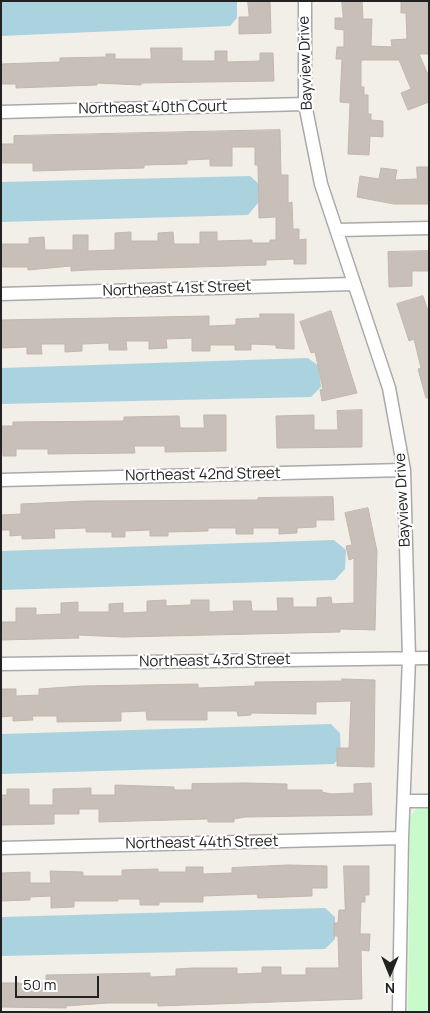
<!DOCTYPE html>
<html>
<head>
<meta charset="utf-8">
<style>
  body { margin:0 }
  #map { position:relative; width:430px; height:1013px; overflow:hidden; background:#f2efe9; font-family:Manrope,sans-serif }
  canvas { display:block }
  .frame { position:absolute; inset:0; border:2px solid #222; pointer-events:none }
  .north { position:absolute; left:365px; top:948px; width:50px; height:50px; -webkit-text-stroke:4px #fff; paint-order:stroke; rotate:180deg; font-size:14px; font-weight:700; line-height:20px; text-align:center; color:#222 }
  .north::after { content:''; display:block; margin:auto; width:18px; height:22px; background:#222; clip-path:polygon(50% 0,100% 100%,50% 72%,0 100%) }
  .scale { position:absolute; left:15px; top:976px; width:84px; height:22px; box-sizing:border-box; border:2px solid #222; border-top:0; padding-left:6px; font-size:15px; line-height:18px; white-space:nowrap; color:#222; -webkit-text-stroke:4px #fff; paint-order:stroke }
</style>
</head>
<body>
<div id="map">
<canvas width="430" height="1013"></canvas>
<div class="frame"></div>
<div class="north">N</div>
<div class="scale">50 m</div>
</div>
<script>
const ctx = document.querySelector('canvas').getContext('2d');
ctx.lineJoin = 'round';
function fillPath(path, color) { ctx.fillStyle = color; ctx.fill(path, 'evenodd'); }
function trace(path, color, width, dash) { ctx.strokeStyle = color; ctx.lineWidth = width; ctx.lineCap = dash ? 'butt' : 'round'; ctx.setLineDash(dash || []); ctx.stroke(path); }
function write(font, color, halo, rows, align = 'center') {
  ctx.font = font + ' Manrope,sans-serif'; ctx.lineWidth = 4.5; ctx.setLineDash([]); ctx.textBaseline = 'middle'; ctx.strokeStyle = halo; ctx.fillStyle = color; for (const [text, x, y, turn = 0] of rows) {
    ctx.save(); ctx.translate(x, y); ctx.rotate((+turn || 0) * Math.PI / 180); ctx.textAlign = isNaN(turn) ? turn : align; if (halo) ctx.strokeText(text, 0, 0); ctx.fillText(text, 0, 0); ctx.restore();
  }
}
const park = new Path2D(`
  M 423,806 L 429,806 L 429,1012 L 408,1012 L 410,818 L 415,810 Z`);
const water = new Path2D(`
  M 1,1 L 237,1 L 237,18 L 230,26 L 1,36 Z
  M 250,176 L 258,183 L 258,203 L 248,215 L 1,222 L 1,182 Z
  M 308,358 L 319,366 L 321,387 L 311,397 L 1,404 L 1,368 Z
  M 334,540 L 346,550 L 345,569 L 335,580 L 1,590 L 1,551 Z
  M 331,724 L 340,733 L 341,755 L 334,764 L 1,774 L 1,734 Z
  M 325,908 L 335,917 L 335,939 L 325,949 L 1,956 L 1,917 Z`);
const building = new Path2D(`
  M 248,1 L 270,1 L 271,33 L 239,34 L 239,17 L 249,17 Z
  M 342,1 L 362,1 L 363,19 L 372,19 L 371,46 L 392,47 L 391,40 L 407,39 L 406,13 L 401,13 L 401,1 L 428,1 L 429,54 L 419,54 L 429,77 L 429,102 L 408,110 L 401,93 L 411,89 L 399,60 L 361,60 L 361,87 L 364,87 L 364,95 L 368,95 L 368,114 L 371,114 L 371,120 L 383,121 L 383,137 L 370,136 L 369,155 L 348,154 L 350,103 L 340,102 L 342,59 L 336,59 L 337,47 L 344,47 L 344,30 L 335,29 L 335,18 L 343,18 Z
  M 151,48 L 182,48 L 182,61 L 215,61 L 215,51 L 227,51 L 227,62 L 260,61 L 260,53 L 273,53 L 274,81 L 141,83 L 141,85 L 97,83 L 97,85 L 16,88 L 16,84 L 1,84 L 1,64 L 60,62 L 60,58 L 106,57 L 106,54 L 115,54 L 115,59 L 151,59 Z
  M 280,130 L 281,175 L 288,175 L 288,203 L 292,202 L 293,229 L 299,229 L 299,240 L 306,239 L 306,264 L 294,264 L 294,259 L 266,260 L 266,265 L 89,270 L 71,271 L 71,266 L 28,270 L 28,267 L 1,267 L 1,244 L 29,244 L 29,238 L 44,237 L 45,250 L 73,250 L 73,235 L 88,235 L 88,251 L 115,250 L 115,233 L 131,232 L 131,241 L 158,241 L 158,233 L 173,232 L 174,244 L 200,244 L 200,232 L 217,232 L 217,241 L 252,240 L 252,243 L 270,243 L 270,240 L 276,240 L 276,217 L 259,218 L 258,165 L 255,165 L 255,147 L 232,147 L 232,166 L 210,166 L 210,159 L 187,160 L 187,164 L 144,165 L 144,168 L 33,171 L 33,163 L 1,163 L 1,144 L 14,144 L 14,136 Z
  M 417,167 L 429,167 L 429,204 L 394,204 L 357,197 L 360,176 L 379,179 L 381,168 L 397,170 L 395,180 L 417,179 Z
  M 429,251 L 429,271 L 412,271 L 412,286 L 389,287 L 388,252 Z
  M 423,296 L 429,314 L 429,398 L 426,398 L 418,369 L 421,368 L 414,339 L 409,341 L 397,304 Z
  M 331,311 L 357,393 L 322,401 L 320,390 L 323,389 L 315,352 L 311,353 L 300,322 Z
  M 260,314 L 294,314 L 294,349 L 276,348 L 276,345 L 251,344 L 251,350 L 235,350 L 235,345 L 210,345 L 210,351 L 192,351 L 192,338 L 166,339 L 167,348 L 149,349 L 149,341 L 126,341 L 127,350 L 109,350 L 109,343 L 82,344 L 82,351 L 65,352 L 65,344 L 41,344 L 42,354 L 27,354 L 27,347 L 1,348 L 1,320 L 209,316 L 209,326 L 236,325 L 236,319 L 260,318 Z
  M 362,410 L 362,447 L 277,448 L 276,416 L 314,415 L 314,430 L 338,430 L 337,411 Z
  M 204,415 L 226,415 L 226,451 L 165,452 L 165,446 L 134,446 L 135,453 L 48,454 L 48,449 L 16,449 L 16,456 L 3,456 L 2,426 L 13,426 L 13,422 L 124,421 L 124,417 L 179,416 L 180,428 L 204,428 Z
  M 333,497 L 334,520 L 316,520 L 316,527 L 297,528 L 297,533 L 279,534 L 279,528 L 253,528 L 253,534 L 236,534 L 236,528 L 208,528 L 208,531 L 168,532 L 168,536 L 150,536 L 150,530 L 125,531 L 125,537 L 112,537 L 112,532 L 86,532 L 86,528 L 54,529 L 55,538 L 22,539 L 22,535 L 10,536 L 10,530 L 2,530 L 1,515 L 21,514 L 21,504 L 85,501 L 258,500 L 258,498 Z
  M 368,508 L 377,551 L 375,630 L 340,629 L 340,632 L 123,637 L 78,635 L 79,638 L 1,640 L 1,622 L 16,622 L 16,608 L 36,608 L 36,615 L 61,614 L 61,603 L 78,602 L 78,612 L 109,612 L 109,604 L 123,603 L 123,613 L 147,612 L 147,601 L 166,600 L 166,606 L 191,605 L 191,600 L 209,600 L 209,612 L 234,611 L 233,601 L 251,601 L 252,611 L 278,611 L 277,598 L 293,598 L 293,607 L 317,607 L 317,598 L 331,597 L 332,604 L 354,603 L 354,558 L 349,560 L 346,546 L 352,545 L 345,513 Z
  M 342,679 L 375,680 L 374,767 L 337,766 L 337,748 L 349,748 L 351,701 L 316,702 L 316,714 L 251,713 L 251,715 L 238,716 L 237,711 L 207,711 L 207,720 L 147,720 L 146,711 L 121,712 L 121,721 L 57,722 L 57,716 L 32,716 L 33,720 L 13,721 L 13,716 L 1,717 L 1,689 L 16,689 L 16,696 L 39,695 L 39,689 L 82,686 L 198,684 L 198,688 L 255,686 L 255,682 L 342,681 Z
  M 244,783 L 287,784 L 287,790 L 322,790 L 322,792 L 331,794 L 354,793 L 354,784 L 371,783 L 372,815 L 245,817 L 234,819 L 234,822 L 208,822 L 208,819 L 99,822 L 99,809 L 79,809 L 79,814 L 54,814 L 54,824 L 1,825 L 1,795 L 7,795 L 7,789 L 29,789 L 29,805 L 53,805 L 53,789 L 91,788 L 91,795 L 115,795 L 115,785 L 174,787 L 174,790 L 192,790 L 192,784 Z
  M 288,865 L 327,866 L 327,888 L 312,888 L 312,896 L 258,898 L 257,894 L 203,896 L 203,902 L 159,902 L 159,905 L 140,905 L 140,899 L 117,899 L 118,901 L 74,901 L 74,907 L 51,908 L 51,896 L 30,897 L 30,900 L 1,901 L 1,873 L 30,872 L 30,883 L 51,883 L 50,871 L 83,872 L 83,876 L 122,876 L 122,870 L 158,869 L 158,872 L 186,872 L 186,867 L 203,867 L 203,874 L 232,873 L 232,868 Z
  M 344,866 L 369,866 L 369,895 L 365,895 L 365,902 L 361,902 L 360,934 L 370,934 L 369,951 L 361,950 L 362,999 L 158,1006 L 158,1003 L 108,1003 L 66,1006 L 66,1008 L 1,1007 L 1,983 L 46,983 L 46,975 L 150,973 L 150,977 L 176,976 L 176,969 L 193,968 L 237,968 L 237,974 L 262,973 L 262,967 L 281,967 L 281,975 L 306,975 L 306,968 L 339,968 L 338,936 L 334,936 L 334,923 L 338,923 L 339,910 L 345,910 Z`);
const minor = new Path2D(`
  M 305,1 L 305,104 L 321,184 L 389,388 L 404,470 L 409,658 L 402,838 L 399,1012
  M 1,112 L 305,104
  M 337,230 L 429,228
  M 1,294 L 353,284
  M 1,480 L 404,470
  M 1,664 L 429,658
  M 405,801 L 429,801
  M 1,848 L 402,838`);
const streetNames = [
  ["Bayview Drive",306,63,-92],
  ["Northeast 40th Court",153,108,-1],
  ["Northeast 41st Street",177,289,-2],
  ["Northeast 42nd Street",203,475,-1],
  ["Bayview Drive",403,500,-93],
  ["Northeast 43rd Street",215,661,-1],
  ["Northeast 44th Street",202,843,-1]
];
fillPath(park, '#c8facc');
fillPath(water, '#aad3df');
fillPath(building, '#c7bfb8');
trace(building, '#c4b6ab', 1);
trace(minor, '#a9a9a9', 15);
trace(minor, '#fff', 12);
write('15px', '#222', '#fff', streetNames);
</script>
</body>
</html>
